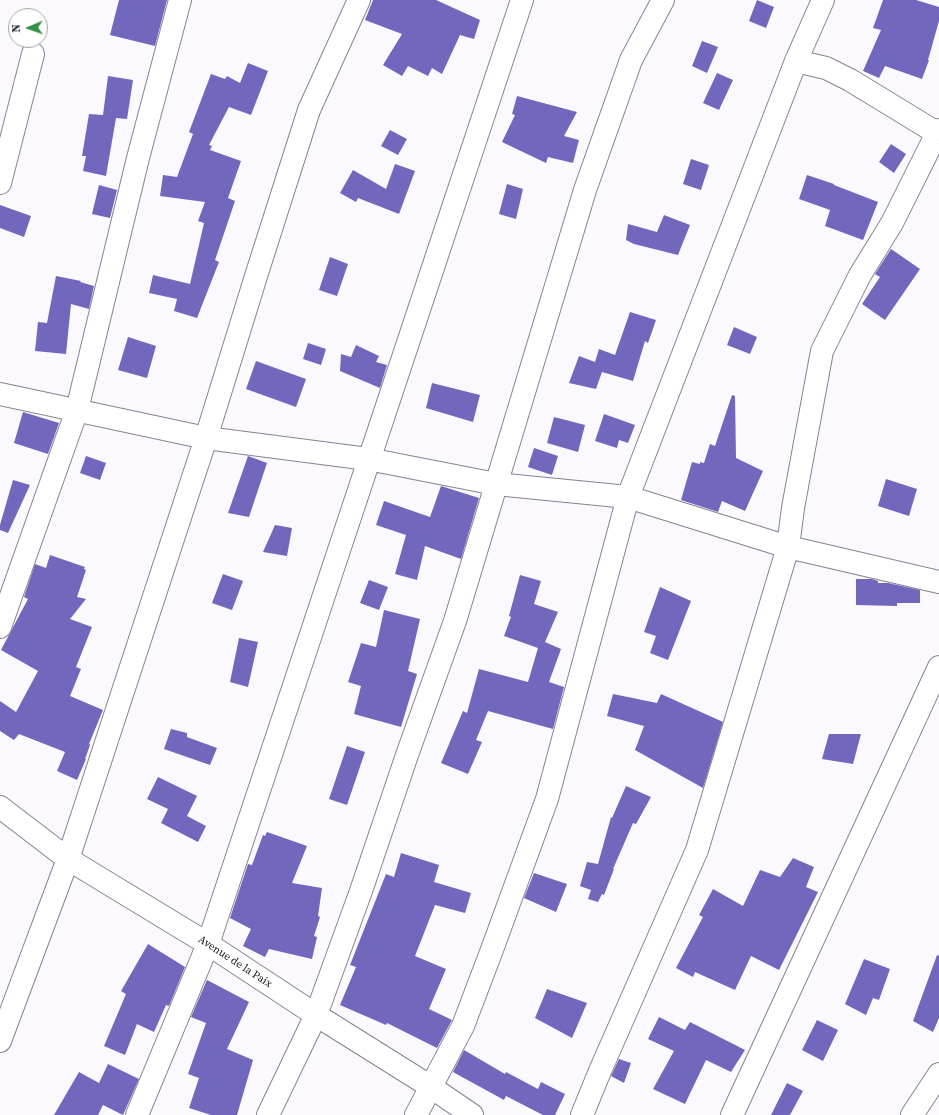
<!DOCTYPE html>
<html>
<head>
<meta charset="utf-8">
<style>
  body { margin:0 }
  #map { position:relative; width:939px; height:1115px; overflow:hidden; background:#fbf9fd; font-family:"Source Serif 4",serif }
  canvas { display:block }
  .north { position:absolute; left:8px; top:8px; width:40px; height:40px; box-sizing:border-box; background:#fff; border:1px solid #a3a2a5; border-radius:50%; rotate:268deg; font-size:11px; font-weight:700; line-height:16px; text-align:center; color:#19161d }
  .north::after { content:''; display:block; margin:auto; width:14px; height:18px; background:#318f42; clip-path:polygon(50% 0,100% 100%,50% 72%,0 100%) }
</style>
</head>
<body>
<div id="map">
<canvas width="939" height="1115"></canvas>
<div class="north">N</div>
</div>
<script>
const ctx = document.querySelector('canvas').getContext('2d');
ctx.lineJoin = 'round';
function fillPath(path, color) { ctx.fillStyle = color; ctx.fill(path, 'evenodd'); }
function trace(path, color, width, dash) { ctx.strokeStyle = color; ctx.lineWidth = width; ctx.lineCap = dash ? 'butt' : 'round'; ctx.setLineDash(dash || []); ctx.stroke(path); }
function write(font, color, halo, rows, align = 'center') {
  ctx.font = font + ' "Source Serif 4",serif'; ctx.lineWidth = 3.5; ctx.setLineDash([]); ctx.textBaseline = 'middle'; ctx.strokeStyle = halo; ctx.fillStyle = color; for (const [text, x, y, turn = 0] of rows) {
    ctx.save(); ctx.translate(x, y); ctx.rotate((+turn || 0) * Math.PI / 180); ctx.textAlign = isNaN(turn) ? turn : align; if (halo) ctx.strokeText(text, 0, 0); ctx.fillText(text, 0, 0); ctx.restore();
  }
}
const building = new Path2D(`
  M 119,0 L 167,0 L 155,46 L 110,35 Z
  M 373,0 L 436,0 L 480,20 L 474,39 L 460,35 L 442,74 L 432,68 L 428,76 L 408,66 L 402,76 L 383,65 L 402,34 L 365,20 Z
  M 757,0 L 774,7 L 766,28 L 749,21 Z
  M 883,0 L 916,0 L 939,7 L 939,21 L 928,60 L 929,60 L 922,79 L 885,66 L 879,78 L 863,71 L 881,30 L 873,28 Z
  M 702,41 L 718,47 L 707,73 L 692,66 Z
  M 248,63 L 268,71 L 251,115 L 229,107 L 209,145 L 212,146 L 210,150 L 241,161 L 228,198 L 235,201 L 215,260 L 219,262 L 197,318 L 174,311 L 177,299 L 149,293 L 153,275 L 190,284 L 204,223 L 198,221 L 205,202 L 160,196 L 163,175 L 177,177 L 193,134 L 189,132 L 211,74 L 225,79 L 227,76 L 240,83 Z
  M 717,73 L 733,80 L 719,110 L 703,103 Z
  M 108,76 L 133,80 L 127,119 L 116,118 L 106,176 L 83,171 L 86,156 L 82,156 L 89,114 L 103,115 Z
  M 517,96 L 577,112 L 564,136 L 579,140 L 573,163 L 548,157 L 546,163 L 502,142 L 515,115 L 512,114 Z
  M 390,130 L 407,139 L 398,155 L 381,146 Z
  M 891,144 L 906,154 L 894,173 L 879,162 Z
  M 691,159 L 709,165 L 701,190 L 683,184 Z
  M 395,164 L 415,171 L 399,214 L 358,198 L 356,202 L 340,193 L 353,170 L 386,189 Z
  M 807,175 L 834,184 L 834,185 L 878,202 L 863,240 L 825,226 L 830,210 L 799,199 Z
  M 507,184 L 523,189 L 516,219 L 499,214 Z
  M 99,185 L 117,190 L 110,218 L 92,214 Z
  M 0,205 L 31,216 L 24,237 L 0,228 Z
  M 664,215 L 690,225 L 678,255 L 634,244 L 626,240 L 628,224 L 657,232 Z
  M 891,249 L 920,269 L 885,320 L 862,304 L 880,277 L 875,274 Z
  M 330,257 L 348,264 L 337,296 L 319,290 Z
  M 56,276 L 81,281 L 80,282 L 94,286 L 89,309 L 71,304 L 66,354 L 35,351 L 38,322 L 47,323 Z
  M 630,312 L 656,320 L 648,343 L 645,341 L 633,381 L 602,372 L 596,389 L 569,383 L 579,356 L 595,362 L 599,349 L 615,355 Z
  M 734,327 L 757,337 L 750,354 L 727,345 Z
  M 128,337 L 156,346 L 147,378 L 118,370 Z
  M 308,343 L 326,349 L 321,365 L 303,359 Z
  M 356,345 L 379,356 L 376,362 L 387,365 L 380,388 L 340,371 L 341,354 L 351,357 Z
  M 256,361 L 306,379 L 296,407 L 246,389 Z
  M 432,383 L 480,395 L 473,422 L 426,408 Z
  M 732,395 L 735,396 L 736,458 L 763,471 L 745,511 L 722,501 L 718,512 L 681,500 L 692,462 L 700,464 L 700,462 L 704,463 L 710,444 L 715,446 Z
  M 23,412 L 59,423 L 48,454 L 14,443 Z
  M 604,414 L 635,425 L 628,443 L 619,440 L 617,448 L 595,441 Z
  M 554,417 L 585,425 L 578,452 L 547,443 Z
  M 534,448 L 558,456 L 552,475 L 528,467 Z
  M 86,456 L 106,463 L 100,480 L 80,473 Z
  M 248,456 L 267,463 L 249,517 L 228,513 Z
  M 886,479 L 917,489 L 909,516 L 878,506 Z
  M 13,480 L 30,485 L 8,533 L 0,530 L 0,525 Z
  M 441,486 L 479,498 L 461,559 L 425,546 L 417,580 L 395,574 L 406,535 L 376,525 L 384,501 L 430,517 Z
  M 275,525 L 292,528 L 287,556 L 263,552 Z
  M 50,555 L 85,567 L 84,569 L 86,570 L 77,597 L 86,599 L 70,619 L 92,627 L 76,667 L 81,669 L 70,696 L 103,710 L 89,744 L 90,745 L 85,759 L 86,759 L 77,780 L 57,771 L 65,752 L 19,734 L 14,740 L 0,731 L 0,701 L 16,712 L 38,671 L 1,650 L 28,599 L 24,597 L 35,564 L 46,568 Z
  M 223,574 L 243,581 L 232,610 L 212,603 Z
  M 520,575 L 541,581 L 534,604 L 558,612 L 545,642 L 561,649 L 549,682 L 564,687 L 553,729 L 488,711 L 476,740 L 482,742 L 468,774 L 441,763 L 463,711 L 467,713 L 479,669 L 528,682 L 538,648 L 504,636 L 511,617 L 509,616 Z
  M 856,579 L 872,579 L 878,581 L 878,583 L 888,583 L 920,590 L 920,603 L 897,603 L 897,606 L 856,605 Z
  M 369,580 L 388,587 L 379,610 L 360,603 Z
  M 660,587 L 691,601 L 668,660 L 650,653 L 656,636 L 644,632 Z
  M 384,610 L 420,619 L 408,671 L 417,674 L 401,727 L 354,714 L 361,686 L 348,682 L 361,643 L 376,647 Z
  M 239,638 L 258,642 L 248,687 L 230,682 Z
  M 613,694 L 657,703 L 661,694 L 723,722 L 703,788 L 635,750 L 644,726 L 607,716 Z
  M 171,729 L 187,733 L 187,737 L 217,748 L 210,765 L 164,749 Z
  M 829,734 L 861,734 L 853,764 L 822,759 Z
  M 347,746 L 365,752 L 347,805 L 329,799 Z
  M 158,777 L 197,796 L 187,816 L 206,826 L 198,842 L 161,823 L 168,809 L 147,799 Z
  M 626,786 L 651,797 L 636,824 L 633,823 L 613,869 L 614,869 L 604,895 L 602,894 L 598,902 L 588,899 L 591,890 L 580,886 L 587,862 L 598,864 L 611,817 L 612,818 Z
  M 267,832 L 307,846 L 292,883 L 322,888 L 318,916 L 320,917 L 314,936 L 317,937 L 312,959 L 269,949 L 265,957 L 243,946 L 251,929 L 230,918 L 248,864 L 252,865 L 263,835 L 265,836 Z
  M 401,853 L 439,865 L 434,882 L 471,893 L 465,913 L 435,905 L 415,956 L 446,969 L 429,1009 L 452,1020 L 437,1048 L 387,1023 L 386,1025 L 340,1005 L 356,967 L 350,965 L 386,874 L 394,877 Z
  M 793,858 L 814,867 L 806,887 L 818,892 L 779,970 L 751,956 L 735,990 L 695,972 L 693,977 L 676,968 L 703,917 L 699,915 L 713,889 L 743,906 L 760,870 L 780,877 Z
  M 534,873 L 567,884 L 556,912 L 524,898 Z
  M 148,944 L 185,967 L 169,1006 L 166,1005 L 154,1032 L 137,1024 L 125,1055 L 104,1046 L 126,994 L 121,991 Z
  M 937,955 L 939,956 L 939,1018 L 933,1032 L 913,1021 Z
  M 864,959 L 890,969 L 879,1000 L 873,998 L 866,1015 L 845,1004 Z
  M 207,980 L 249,1002 L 227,1049 L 253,1060 L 237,1115 L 211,1115 L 189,1108 L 199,1078 L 188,1074 L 206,1023 L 191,1017 Z
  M 547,989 L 587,1003 L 572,1038 L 535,1018 Z
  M 659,1017 L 685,1030 L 690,1022 L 745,1050 L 731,1072 L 706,1060 L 685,1104 L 653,1089 L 674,1051 L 648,1039 Z
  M 817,1020 L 838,1030 L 823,1061 L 802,1050 Z
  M 464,1050 L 505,1074 L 506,1072 L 538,1089 L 541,1082 L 565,1094 L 555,1115 L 543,1115 L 506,1096 L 504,1100 L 453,1072 Z
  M 619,1059 L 631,1063 L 624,1083 L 611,1076 Z
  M 108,1064 L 139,1079 L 123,1115 L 103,1105 L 98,1115 L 54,1115 L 79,1072 L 99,1083 Z
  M 787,1083 L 803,1091 L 790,1115 L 771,1115 Z`);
const minor = new Path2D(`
  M 796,61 L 826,68 L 850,80 L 937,133 L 939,130
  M 0,183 L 33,54
  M 0,394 L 206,438 L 368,459 L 496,484 L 628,497 L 788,547 L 939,582
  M 0,627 L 77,410 L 138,158 L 180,0
  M 0,1041 L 68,859 L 206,438 L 257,273 L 309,110 L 359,0
  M 137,1115 L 208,944 L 522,0
  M 268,1115 L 316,1015 L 361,891 L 407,755 L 455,621 L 585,190 L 631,60 L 663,0
  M 416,1115 L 463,1026 L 493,947 L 547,799 L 628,497 L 796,61 L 823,0
  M 582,1115 L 600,1071 L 697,850 L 788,547 L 793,508 L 822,351 L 860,275 L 892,223 L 937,133
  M 732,1115 L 939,667
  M 912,1115 L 939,1074`);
const tertiary = new Path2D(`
  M 0,807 L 68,859 L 208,944 L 316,1015 L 431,1087 L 472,1115`);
const streetNames = [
  ["Avenue de la Paix",235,962,33]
];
fillPath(building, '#7167bc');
trace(minor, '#898092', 24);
trace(tertiary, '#898092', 24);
trace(minor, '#fff', 22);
trace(tertiary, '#fff', 22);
write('11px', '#19161d', '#fff', streetNames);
</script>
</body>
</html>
